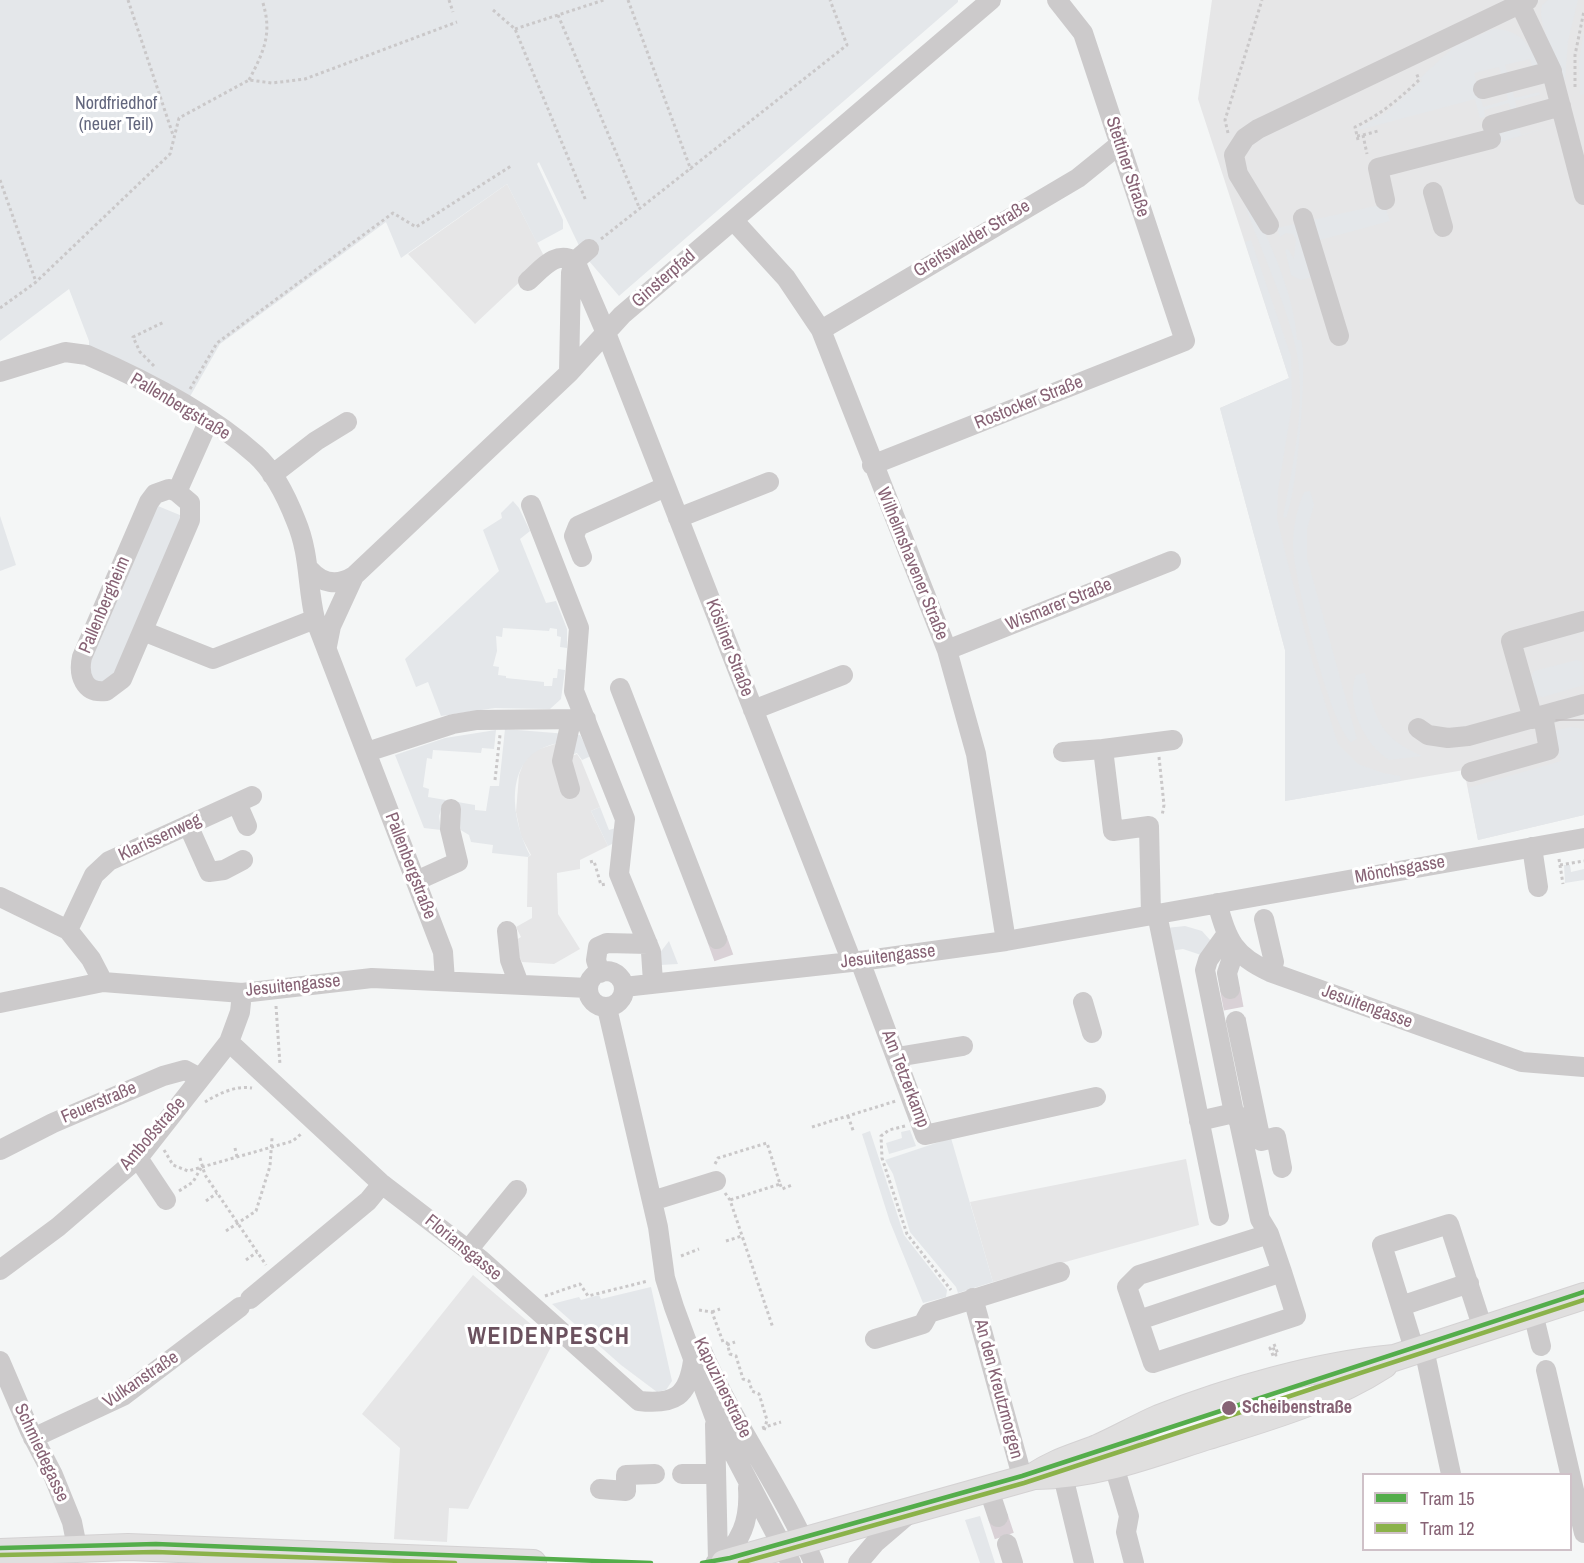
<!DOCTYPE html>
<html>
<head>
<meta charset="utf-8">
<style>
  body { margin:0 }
  #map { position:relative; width:1584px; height:1563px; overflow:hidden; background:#f4f6f6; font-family:"Archivo Narrow",sans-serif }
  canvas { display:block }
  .legend { position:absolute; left:1362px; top:1473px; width:210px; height:78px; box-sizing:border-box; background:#fff; border:2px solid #cfc1c8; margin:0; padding:8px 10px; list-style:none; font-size:18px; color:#876375 }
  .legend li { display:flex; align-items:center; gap:12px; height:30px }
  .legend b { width:30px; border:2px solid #cfc1c8 }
</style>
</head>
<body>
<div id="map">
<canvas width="1584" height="1563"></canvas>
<ul class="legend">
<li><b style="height:8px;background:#54ad4b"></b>Tram 15</li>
<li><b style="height:8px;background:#8bb24a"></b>Tram 12</li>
</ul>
</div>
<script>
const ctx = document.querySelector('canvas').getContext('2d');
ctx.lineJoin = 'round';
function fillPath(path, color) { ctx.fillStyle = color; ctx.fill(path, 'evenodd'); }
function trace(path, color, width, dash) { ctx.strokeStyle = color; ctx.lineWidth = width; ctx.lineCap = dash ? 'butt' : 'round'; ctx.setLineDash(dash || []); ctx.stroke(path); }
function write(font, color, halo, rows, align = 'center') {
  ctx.font = font + ' "Archivo Narrow",sans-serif'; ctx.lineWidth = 6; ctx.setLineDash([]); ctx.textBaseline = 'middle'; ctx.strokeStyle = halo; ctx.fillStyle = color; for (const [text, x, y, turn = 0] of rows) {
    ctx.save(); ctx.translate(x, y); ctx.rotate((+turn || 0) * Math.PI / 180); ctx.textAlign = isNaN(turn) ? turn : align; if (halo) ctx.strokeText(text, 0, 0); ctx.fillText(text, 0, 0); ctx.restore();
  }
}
const built = new Path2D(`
  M 1212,0 L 1584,0 L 1584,815 L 1478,840 L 1464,770 L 1285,801 L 1285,650 L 1220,408 L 1289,378 L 1198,99 Z
  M 507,184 L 545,258 L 475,324 L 408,254 Z
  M 558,743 L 566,758 L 577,754 L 581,760 L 600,807 L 591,811 L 608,846 L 580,860 L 580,869 L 557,873 L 558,914 L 580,949 L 554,964 L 522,962 L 511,943 L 521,937 L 516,927 L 532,918 L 532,907 L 527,907 L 528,857 L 531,855 L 521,836 L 516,812 L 519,775 L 525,759 L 533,751 Z
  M 1186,1159 L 1199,1225 L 993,1282 L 970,1202 Z
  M 473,1275 L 553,1343 L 468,1509 L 449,1508 L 447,1542 L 394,1539 L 400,1448 L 362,1414 Z`);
const green = new Path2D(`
  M 0,0 L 958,0 L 958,2 L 619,296 L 583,254 L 539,162 L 537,164 L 563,220 L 563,229 L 537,243 L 507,184 L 401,258 L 386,222 L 220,344 L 188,400 L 89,348 L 89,341 L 69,289 L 0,341 Z
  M 1548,0 L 1578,0 L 1568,41 L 1565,81 C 1559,61 1536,24 1542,5 Z
  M 1493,29 C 1516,28 1531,44 1538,64 L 1533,69 L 1530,59 L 1505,65 L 1508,75 L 1502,76 L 1499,67 L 1474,73 L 1483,107 L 1508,100 L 1506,90 L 1512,88 L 1514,98 L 1539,92 L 1540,95 L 1515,101 L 1517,111 L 1512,113 L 1509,103 L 1484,110 L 1485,117 L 1480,118 L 1475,99 L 1359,130 L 1358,128 L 1383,115 L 1422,81 L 1420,78 L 1455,46 Z
  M 1584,30 L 1584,94 L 1580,95 L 1579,62 Z
  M 1559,124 L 1494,144 L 1491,133 L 1519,127 L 1521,135 Z
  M 1244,202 L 1251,203 C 1271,245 1294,294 1297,340 L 1301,340 C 1308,366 1297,494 1286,518 L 1283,517 C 1293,464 1306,408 1297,354 C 1288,305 1260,250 1244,202 Z
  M 1384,204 L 1390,221 L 1313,242 L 1308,221 Z
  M 1300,223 L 1315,276 L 1301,280 L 1291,275 L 1285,250 L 1288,249 L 1294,259 L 1296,239 L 1293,234 L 1286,233 L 1280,237 L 1277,228 Z
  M 1251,240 L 1291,356 L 1292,405 L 1278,490 L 1277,519 L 1312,661 L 1338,744 L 1358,764 L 1383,773 L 1400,776 L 1401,781 L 1285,801 L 1285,650 L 1220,408 L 1289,378 L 1245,242 Z
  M 1310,491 L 1314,505 L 1307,529 L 1307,558 L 1355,732 L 1357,739 L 1351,742 C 1330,725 1294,578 1293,546 C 1293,529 1296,513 1302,497 L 1304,492 Z
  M 513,501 L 519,508 L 530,531 L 520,539 L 546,603 L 556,601 L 567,629 L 567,648 L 560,647 L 561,637 L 557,636 L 557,629 L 550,628 L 549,631 L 503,628 L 502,637 L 496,636 L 497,651 L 493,666 L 499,667 L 498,675 L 506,676 L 506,678 L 544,682 L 544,686 L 552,686 L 553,678 L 557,678 L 558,669 L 565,670 L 561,699 L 550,709 L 495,708 L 441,716 L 428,682 L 416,687 L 405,659 L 499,571 L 483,530 L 502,518 L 501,513 Z
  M 153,504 L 187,518 L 111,683 L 93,682 L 86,659 Z
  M 0,516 L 16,565 L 0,571 Z
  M 1577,660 L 1582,662 L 1584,685 L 1543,697 L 1536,695 L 1531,676 L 1534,671 Z
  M 1365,673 C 1374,716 1379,738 1422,756 L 1389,760 C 1364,744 1345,704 1356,675 Z
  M 1571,727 L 1584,729 L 1584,815 L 1478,840 L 1468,788 L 1561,761 L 1553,731 Z
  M 505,729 L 580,735 L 591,756 L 582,760 L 577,753 L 566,757 L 558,743 C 502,754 510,816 530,855 L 528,857 L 492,853 L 493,845 L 471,842 L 469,835 L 459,829 L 458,806 L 443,804 L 439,816 L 441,830 L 424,828 L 395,755 L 445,738 L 496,730 L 494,749 L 482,748 L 481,753 L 433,750 L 432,759 L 427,758 L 423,787 L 429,789 L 428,797 L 475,805 L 475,810 L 486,811 L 490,786 L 499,786 Z
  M 600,807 L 609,830 L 619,827 L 618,841 L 608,846 L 591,811 Z
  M 1564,865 L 1570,865 L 1571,872 L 1584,869 L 1584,880 L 1565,883 Z
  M 1185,926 L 1202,931 L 1211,941 L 1204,956 L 1183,949 L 1170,951 L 1166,928 Z
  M 669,941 L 678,964 L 660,965 L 659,954 Z
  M 910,1130 L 916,1146 L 889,1154 L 886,1143 L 902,1138 L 901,1132 Z
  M 870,1131 L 904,1235 L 947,1290 L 946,1297 L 923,1303 L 890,1222 L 862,1134 Z
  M 951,1138 L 993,1282 L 958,1293 L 956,1287 L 910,1232 L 893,1174 L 885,1160 Z
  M 651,1287 L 672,1381 L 666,1390 L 657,1392 L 621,1365 L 552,1304 L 579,1297 L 581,1300 L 599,1295 L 601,1299 Z
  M 980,1516 L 995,1563 L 980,1563 L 965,1520 Z`);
const minorTunnel = new Path2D(`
  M 717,939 L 725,961
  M 1230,989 L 1236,1021
  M 998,1517 L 1007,1544`);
const path = new Path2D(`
  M 128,0 L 173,135
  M 449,0 L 453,12
  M 628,0 L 691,170
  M 493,10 L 515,29 L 586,201
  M 558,15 L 639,207
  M 515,29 L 604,0
  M 249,80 C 264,51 273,33 262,0
  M 1575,87 L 1575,55 L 1584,11
  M 1228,133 L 1225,120 L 1262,0
  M 1363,135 L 1378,131
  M 1357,136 L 1363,135 L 1367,154
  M 1358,140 L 1355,127 C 1380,115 1399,99 1419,80 L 1416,72
  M 0,180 L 36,282
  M 601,239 L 847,45 L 830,0
  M 0,308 L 36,282 L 170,154 L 179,118 L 249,80 L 272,83 L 305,79 L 457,22
  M 154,366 L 140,352 L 133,337 L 164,322
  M 190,389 L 217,343 L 393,213 L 416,227 L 511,166
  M 1159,757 L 1164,805 L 1162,816
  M 495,780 L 500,735
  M 1559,859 L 1563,884
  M 590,862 L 594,861 L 601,885 L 606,884
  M 1560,865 L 1584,861
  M 276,1006 L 280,1065
  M 205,1102 C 218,1094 236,1085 252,1088
  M 848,1116 L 854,1133
  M 905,1126 L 889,1130 L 881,1136 L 882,1158 L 907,1234 L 951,1290
  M 812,1127 L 896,1101
  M 235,1148 L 237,1157
  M 164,1150 L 173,1165 L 188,1171 L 293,1141 L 302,1133
  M 200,1158 L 205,1175 L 266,1265
  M 715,1164 L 718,1158 L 767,1143 L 780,1184 L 730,1200
  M 780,1184 L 782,1189 L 792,1185
  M 179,1191 L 193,1182 L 201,1168
  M 725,1193 L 730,1200 L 773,1328
  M 206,1201 L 217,1193
  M 226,1231 L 256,1211 L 270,1166 L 272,1138
  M 726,1241 L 742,1236
  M 681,1256 L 699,1249
  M 246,1260 L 257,1252
  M 545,1296 L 580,1284 L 588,1296 L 648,1281
  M 699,1310 L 712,1312 L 723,1342 L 727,1343 L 730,1354 L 736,1356 L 743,1379 L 749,1381 L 752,1391 L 759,1394 L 767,1420 L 764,1431
  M 712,1312 L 720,1309
  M 1274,1344 L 1278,1354 L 1276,1355 L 1273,1347 L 1270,1348 L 1274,1358
  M 727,1345 L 735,1342
  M 762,1428 L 781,1422`);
const minor = new Path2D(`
  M 1520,4 L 1551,69 L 1584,195
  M 1483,89 L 1552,71
  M 1492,125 L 1561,106
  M 1433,192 L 1443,227
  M 1385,200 L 1378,168 L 1491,139
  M 1303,218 L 1339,336
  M 734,221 L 786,278 L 821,330 L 947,650 L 976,754 L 1006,941
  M 1269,225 L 1238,174 L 1234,155 L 1245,138 L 1258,129 L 1528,0
  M 528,281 C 542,269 555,250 575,261 L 606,333 L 852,962
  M 821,330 L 1078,178 L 1120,144
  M 0,372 L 65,352 L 87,355 C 145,380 208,412 256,455 C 275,472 287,498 296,521 C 310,554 307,586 315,619 L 443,952 L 445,981
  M 569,373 L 571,273 L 575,261 L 589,249
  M 872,465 L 1185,341 L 1083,33 L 1057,0
  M 272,475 L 316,441 L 347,422
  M 169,489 L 177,492 L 190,503 L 190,520 L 122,679 L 106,691 C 84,694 78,675 82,657 L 149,502 L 155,494 Z
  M 177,492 L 209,420
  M 531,505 L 579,628 L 574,691 L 625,819 L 619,874 L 651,952 L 653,982
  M 678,518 L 769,482
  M 582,557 L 574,536 L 578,526 L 665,487
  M 310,570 C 322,584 338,586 354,576 L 569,373 L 622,315 L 991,0
  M 143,631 L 213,659 L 315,619
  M 327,646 L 331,626 L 354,576
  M 947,650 L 1171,561
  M 620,688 L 717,939
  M 753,710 L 843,675
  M 1533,719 L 1511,641 L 1584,621
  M 1418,728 L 1428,735 L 1448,738 L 1468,736 L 1584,704
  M 367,752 L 453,724 L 477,720 L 586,719
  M 1063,752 L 1103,749
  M 1471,772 L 1549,750 L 1543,716
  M 570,789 L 562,761 L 571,721
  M 237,803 L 247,826
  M 188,825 L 209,872 L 224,870 L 243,860
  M 1532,847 L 1538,887
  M 416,881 L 458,862 L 450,829 L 451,809
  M 0,897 L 68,930 L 91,959 L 103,982
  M 1217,903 C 1228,941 1233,955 1270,972 L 1522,1062 L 1584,1067
  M 1157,914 L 1219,1216
  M 1151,915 L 1149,826 L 1113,831 L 1103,749 L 1173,740
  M 1264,919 L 1274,962 L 1270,972
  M 68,930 L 94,875 L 109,861 L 252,796
  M 507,931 L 510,960 L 519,984
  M 1226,935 L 1208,960 L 1205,970 L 1234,1113 L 1239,1122 L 1260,1219 L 1269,1234 L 1282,1272
  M 860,961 L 925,1135 L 1096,1097
  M588 989a18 18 0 1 1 36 0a18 18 0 1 1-36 0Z
  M 600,973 L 596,960 L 598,947 L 607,943 L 648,944
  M 624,987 L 860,961 L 1006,941 L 1584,838
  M 1230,989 L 1227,973 L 1235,949
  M 1083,1002 L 1092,1033
  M 0,1003 L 103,982 L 242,993 L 372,978 L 588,988
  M 607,1008 L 658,1227 L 665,1278 L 674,1307 L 715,1418 L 791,1563
  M 1236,1021 L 1261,1141 L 1276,1137 L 1282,1168
  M 229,1042 L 382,1184 L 481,1260 L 639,1401 C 675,1405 688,1396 693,1361
  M 897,1057 L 963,1046
  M 1199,1121 L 1234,1113 L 1244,1120
  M 0,1150 L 53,1123 L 163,1076 L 185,1070 L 200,1078
  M 138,1158 L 166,1200
  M 652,1201 L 716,1181
  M 468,1250 L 517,1190
  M 0,1270 L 58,1227 L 138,1158 L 229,1042 L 240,1012 L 242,993
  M 973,1298 L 1023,1480
  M 250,1299 L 368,1201 L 382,1184
  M 1401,1306 L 1469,1283
  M 1533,1313 L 1541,1346
  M 1139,1320 L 1282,1272 L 1296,1316 L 1153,1363 L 1127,1287 L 1139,1275 L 1269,1234
  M 875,1339 L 923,1324 L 929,1313 L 1060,1272
  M 1424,1349 L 1451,1474
  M 702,1351 C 734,1425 782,1489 814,1563
  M 1415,1352 L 1382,1245 L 1449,1224 L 1483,1329
  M 0,1361 L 30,1431 L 53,1475 L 72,1522 L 77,1547
  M 1546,1370 L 1584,1533
  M 715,1424 L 718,1561
  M 33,1438 L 123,1396 L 240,1307
  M 1114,1466 L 1129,1516 L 1126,1532 L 1134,1563
  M 682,1474 L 716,1474
  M 1063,1476 L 1084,1563
  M 600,1489 L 626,1491 L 626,1475 L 655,1474
  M 989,1490 L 998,1517
  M 1007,1544 L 1013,1563
  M 715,1563 C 742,1545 750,1519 748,1488
  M 858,1563 L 875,1543 L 910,1513`);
const major = new Path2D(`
  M 1036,1476 C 1095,1476 1149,1455 1205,1437 C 1266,1418 1330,1400 1384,1365
  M 0,1552 L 128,1547 L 533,1563
  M 724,1563 L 1034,1476 C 1057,1461 1072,1458 1097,1448 C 1118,1439 1138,1427 1159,1418 C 1231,1390 1317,1365 1394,1358 L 1584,1296`);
const tram = new Path2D(`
  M 1556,720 L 1584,720
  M 1569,1297 L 1584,1290`);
const tram1 = new Path2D(`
  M 0,1548 L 156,1544 L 651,1563
  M 702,1563 L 730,1558 L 1022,1476 L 1584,1292`);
const tram2 = new Path2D(`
  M 0,1555 L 156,1552 L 455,1563
  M 740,1563 L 1024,1483 L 1584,1300`);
const markers = [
  [1229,1408,8,"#876375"]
];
const parkNames = [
  ["Nordfriedhof",116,104],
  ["(neuer Teil)",116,125]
];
const streetNames = [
  ["Stettiner Straße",1127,167,72],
  ["Greifswalder Straße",972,239,-31],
  ["Ginsterpfad",664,279,-41],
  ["Rostocker Straße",1029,403,-22],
  ["Pallenbergstraße",180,407,31],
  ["Wilhelmshavener Straße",912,564,68],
  ["Pallenbergheim",105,605,-67],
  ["Wismarer Straße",1059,605,-22],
  ["Kösliner Straße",729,648,69],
  ["Klarissenweg",160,838,-25],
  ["Pallenbergstraße",410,866,69],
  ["Mönchsgasse",1400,870,-10],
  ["Jesuitengasse",888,957,-7],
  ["Jesuitengasse",293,986,-6],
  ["Jesuitengasse",1367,1007,20],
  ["Am Tetzerkamp",905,1079,69],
  ["Feuerstraße",99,1103,-23],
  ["Amboßstraße",153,1134,-49],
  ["Floriansgasse",463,1248,39],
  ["Vulkanstraße",141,1380,-34],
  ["Kapuzinerstraße",722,1388,64],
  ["An den Kreutzmorgen",998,1389,75],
  ["Schmiedegasse",41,1453,65]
];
const stopNames = [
  ["Scheibenstraße",1242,1408]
];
const districtNames = [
  ["WEIDENPESCH",549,1338]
];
fillPath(built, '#e6e6e7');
fillPath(green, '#e4e7ea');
trace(minorTunnel, '#d9d1d6', 20, [20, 10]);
trace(major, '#d4d2d3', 28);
trace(path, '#cac8c9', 3, [3, 3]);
trace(minor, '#cccacb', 20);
trace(major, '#e0dfdf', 26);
trace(tram, '#c3c0c1', 1.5);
trace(tram1, '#54ad4b', 4.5);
trace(tram2, '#8bb24a', 4.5);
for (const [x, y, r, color] of markers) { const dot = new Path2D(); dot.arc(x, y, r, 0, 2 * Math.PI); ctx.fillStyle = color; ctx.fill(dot); trace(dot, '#fff', 2); }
write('18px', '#62667d', '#fff', parkNames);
write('18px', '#876375', '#fff', streetNames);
write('bold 18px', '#876375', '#fff', stopNames, 'left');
ctx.letterSpacing = '1.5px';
write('bold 24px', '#6b515e', '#fff', districtNames);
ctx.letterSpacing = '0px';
</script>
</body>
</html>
